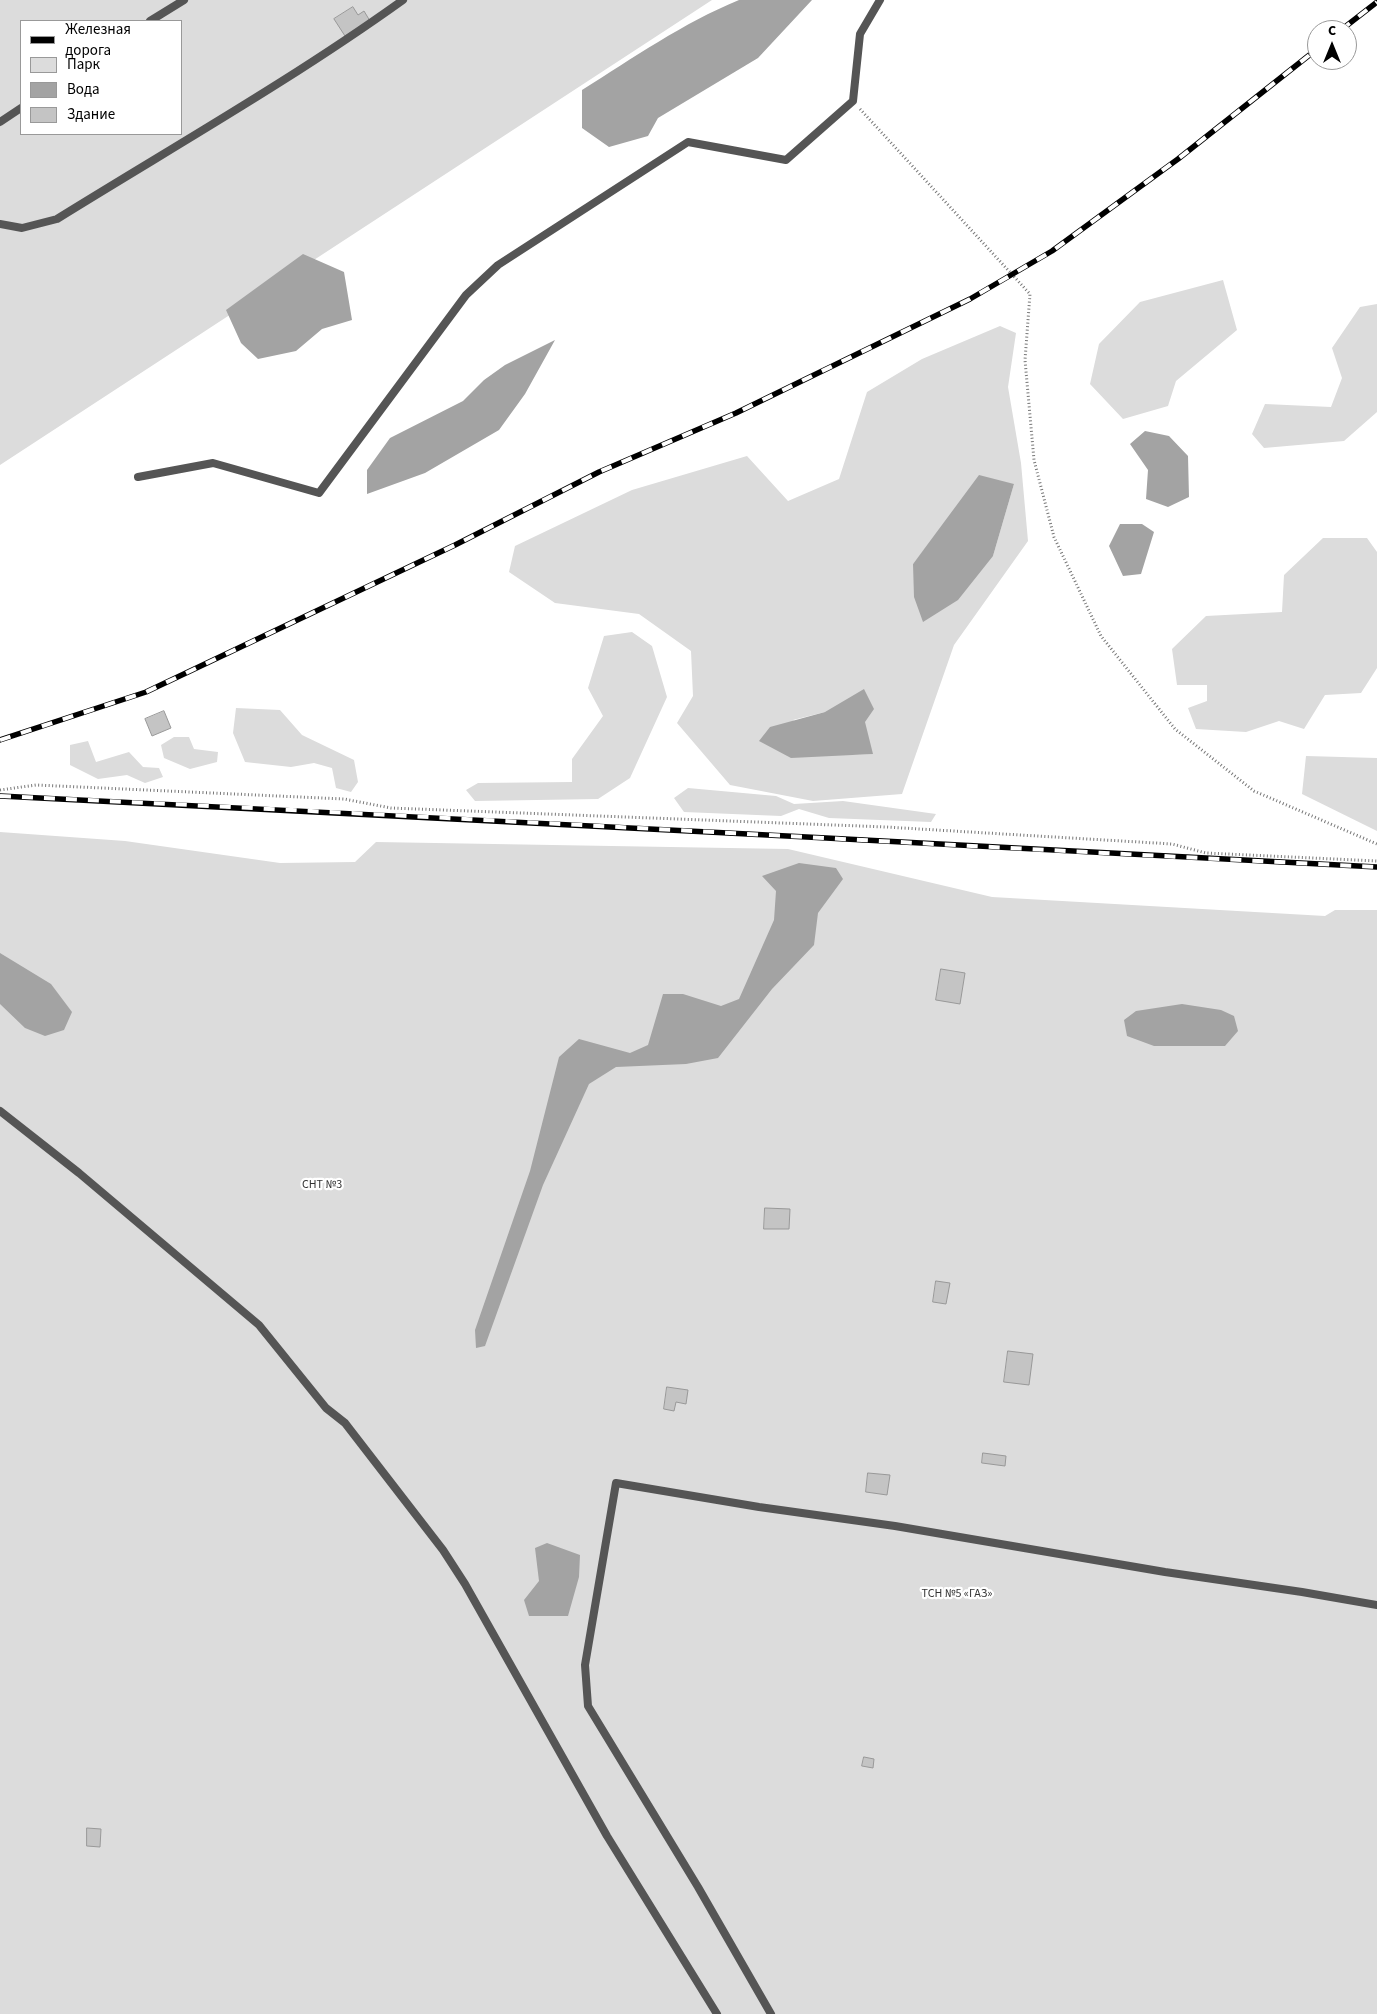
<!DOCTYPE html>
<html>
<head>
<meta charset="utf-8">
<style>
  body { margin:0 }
  #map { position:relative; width:1377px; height:2014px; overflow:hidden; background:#fff; font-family:"Source Sans 3",sans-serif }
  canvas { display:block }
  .legend { position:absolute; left:20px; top:20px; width:162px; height:115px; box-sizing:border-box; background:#fff; border:1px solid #999; margin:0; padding:6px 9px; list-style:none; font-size:15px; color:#000 }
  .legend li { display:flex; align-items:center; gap:10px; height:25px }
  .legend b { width:25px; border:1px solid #999 }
  .north { position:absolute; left:1307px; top:20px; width:50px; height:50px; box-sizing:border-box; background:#fff; border:1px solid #999; border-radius:50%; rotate:0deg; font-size:14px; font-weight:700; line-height:20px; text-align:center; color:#000 }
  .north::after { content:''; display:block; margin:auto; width:18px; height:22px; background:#000; clip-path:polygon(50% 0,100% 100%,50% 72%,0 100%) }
</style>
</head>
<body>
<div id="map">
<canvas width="1377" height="2014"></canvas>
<ul class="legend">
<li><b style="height:6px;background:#000"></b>Железная дорога</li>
<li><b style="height:14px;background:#dcdcdc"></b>Парк</li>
<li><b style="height:14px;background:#a3a3a3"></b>Вода</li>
<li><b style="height:14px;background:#c4c4c4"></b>Здание</li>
</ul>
<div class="north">С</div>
</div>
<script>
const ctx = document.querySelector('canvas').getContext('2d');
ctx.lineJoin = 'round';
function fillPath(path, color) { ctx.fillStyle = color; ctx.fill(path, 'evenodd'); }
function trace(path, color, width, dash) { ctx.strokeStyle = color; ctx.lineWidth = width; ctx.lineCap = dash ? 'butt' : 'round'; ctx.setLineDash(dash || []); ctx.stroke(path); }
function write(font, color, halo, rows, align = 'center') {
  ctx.font = font + ' "Source Sans 3",sans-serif'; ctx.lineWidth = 4.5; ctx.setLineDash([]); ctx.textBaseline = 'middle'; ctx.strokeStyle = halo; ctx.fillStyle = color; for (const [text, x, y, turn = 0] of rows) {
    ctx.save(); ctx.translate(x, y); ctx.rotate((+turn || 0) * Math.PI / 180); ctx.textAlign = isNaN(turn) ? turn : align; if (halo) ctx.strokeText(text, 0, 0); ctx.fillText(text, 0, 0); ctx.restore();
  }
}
const green = new Path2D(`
  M 0,0 L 712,0 L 0,465 ZM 21,21 L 181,21 L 181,134 L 21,134 Z
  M 1223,280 L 1237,330 L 1176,381 L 1168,406 L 1123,419 L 1090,384 L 1099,344 L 1140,302 Z
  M 1377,304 L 1377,412 L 1344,441 L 1264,448 L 1252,434 L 1265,404 L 1331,407 L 1342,378 L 1332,348 L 1360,307 Z
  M 1000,326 L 1016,333 L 1008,387 L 1021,463 L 1028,541 L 954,645 L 902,794 L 813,801 L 730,785 L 677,723 L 693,696 L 691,651 L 639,614 L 555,603 L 509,572 L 515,546 L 632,490 L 747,456 L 788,501 L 839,479 L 867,392 L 922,359 ZM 1014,484 L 993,556 L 913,564 L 946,522 ZM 825,712 L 872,754 L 849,755 L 793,720 Z
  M 1323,538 L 1367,538 L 1377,552 L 1377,668 L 1361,693 L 1325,695 L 1304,729 L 1279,721 L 1246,732 L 1196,729 L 1188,708 L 1207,701 L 1207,685 L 1177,685 L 1172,649 L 1206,616 L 1282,612 L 1284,575 Z
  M 632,632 L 652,646 L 667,697 L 630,778 L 598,799 L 475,801 L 466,790 L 478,783 L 572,782 L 572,759 L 603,716 L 588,688 L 604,636 Z
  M 236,708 L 280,710 L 302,735 L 354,760 L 358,782 L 351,792 L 336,788 L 332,768 L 314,763 L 291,767 L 245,762 L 233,733 Z
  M 174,737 L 189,737 L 194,749 L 218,752 L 217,762 L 190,769 L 164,758 L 161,745 Z
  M 88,741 L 96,762 L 129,752 L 143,767 L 159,768 L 163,777 L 145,783 L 127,775 L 98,779 L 70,765 L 70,745 Z
  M 1306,756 L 1377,758 L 1377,831 L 1302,794 Z
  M 688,788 L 776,796 L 794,804 L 843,801 L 936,814 L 931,822 L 829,818 L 799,809 L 781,816 L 684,812 L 674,798 Z
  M 0,832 L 125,841 L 280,863 L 355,862 L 376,842 L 788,849 L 992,897 L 1325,916 L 1335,910 L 1377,910 L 1377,2014 L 0,2014 Z`);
const water = new Path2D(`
  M 739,0 L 812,0 L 758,58 L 658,118 L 648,136 L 609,147 L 582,128 L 582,90 C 633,58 683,23 739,0 Z
  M 303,254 L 344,272 L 352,320 L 322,329 L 296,351 L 258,359 L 241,343 L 226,310 Z
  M 555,340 L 525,394 L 499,430 L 425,473 L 367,494 L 367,470 L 390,438 L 463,401 L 484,380 L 505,365 Z
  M 1145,431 L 1169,436 L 1188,456 L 1189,497 L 1168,507 L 1146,499 L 1148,470 L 1130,444 Z
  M 979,475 L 1014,484 L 993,556 L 958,600 L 923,622 L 914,597 L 913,564 Z
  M 1120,524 L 1142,524 L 1154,532 L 1141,574 L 1123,576 L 1109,546 Z
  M 864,689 L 874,709 L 865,722 L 873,754 L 791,758 L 759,741 L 770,727 L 825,712 Z
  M 799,863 L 836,868 L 843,879 L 818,913 L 814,945 L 772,989 L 718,1058 L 686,1064 L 616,1067 L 589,1084 L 543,1185 L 485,1346 L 476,1348 L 475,1330 L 530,1171 L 559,1057 L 579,1039 L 630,1053 L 648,1045 L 663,994 L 683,994 L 721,1006 L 739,999 L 774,920 L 776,891 L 762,876 Z
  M 0,953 L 51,984 L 72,1012 L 64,1030 L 45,1036 L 25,1028 L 0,1004 Z
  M 1182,1004 L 1221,1010 L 1234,1016 L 1238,1031 L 1225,1046 L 1154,1046 L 1127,1036 L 1124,1020 L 1136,1011 Z
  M 547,1543 L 580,1555 L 579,1577 L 568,1616 L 529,1616 L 524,1600 L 539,1581 L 535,1548 Z`);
const building = new Path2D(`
  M 353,7 L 358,15 L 364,11 L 370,21 L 345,36 L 334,19 Z
  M 164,711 L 171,728 L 152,736 L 145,719 Z
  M 941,969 L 965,973 L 960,1004 L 936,1000 Z
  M 765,1208 L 790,1209 L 789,1229 L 764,1229 Z
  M 936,1281 L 950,1283 L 946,1304 L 933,1302 Z
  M 1008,1351 L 1033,1354 L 1029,1385 L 1004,1382 Z
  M 667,1387 L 688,1390 L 686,1404 L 676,1402 L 674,1411 L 664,1409 Z
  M 983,1453 L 1006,1456 L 1005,1466 L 982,1463 Z
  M 868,1473 L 890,1475 L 887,1495 L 866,1492 Z
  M 864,1757 L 874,1759 L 873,1768 L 862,1766 Z
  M 87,1828 L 101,1829 L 100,1847 L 87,1846 Z`);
const path = new Path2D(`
  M 860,109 L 1030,294 L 1025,360 L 1034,460 L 1054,537 L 1101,636 L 1175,729 L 1254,791 L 1377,844
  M 0,790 L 36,785 L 344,799 L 391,808 L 886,827 L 1172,844 L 1206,853 L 1377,861`);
const service = new Path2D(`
  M 150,21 L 184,0
  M 0,122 L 21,108
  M 0,224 L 22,228 L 57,219 C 173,147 293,79 403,0
  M 138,477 L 213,463 L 319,493 L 466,295 L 498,265 L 688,142 L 786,160 L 853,101 L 860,34 L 880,0
  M 0,1111 L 79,1173 L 259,1325 L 326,1408 L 345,1423 L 443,1550 L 465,1584 L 607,1836 L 717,2014
  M 771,2014 L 698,1887 L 588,1706 L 585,1665 L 616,1483 L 759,1507 L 895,1526 L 1165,1572 L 1302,1592 L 1377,1605`);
const rail = new Path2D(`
  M 1341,30 L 1377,2
  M 0,740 L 146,692 L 455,545 L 599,472 L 736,413 L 970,299 L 1052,251 L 1178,159 L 1317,49
  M 0,796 C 459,817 918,844 1377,867`);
const parkNames = [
  ["СНТ №3",322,1185],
  ["ТСН №5 «ГАЗ»",957,1594]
];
fillPath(green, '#dcdcdc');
fillPath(water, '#a3a3a3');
fillPath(building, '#c4c4c4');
trace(building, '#999', 1);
trace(path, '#777', 3, [1, 2.5]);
trace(service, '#555', 8);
trace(rail, '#000', 5.5);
trace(rail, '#fff', 4, [11]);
write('12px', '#333', '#fff', parkNames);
</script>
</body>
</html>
